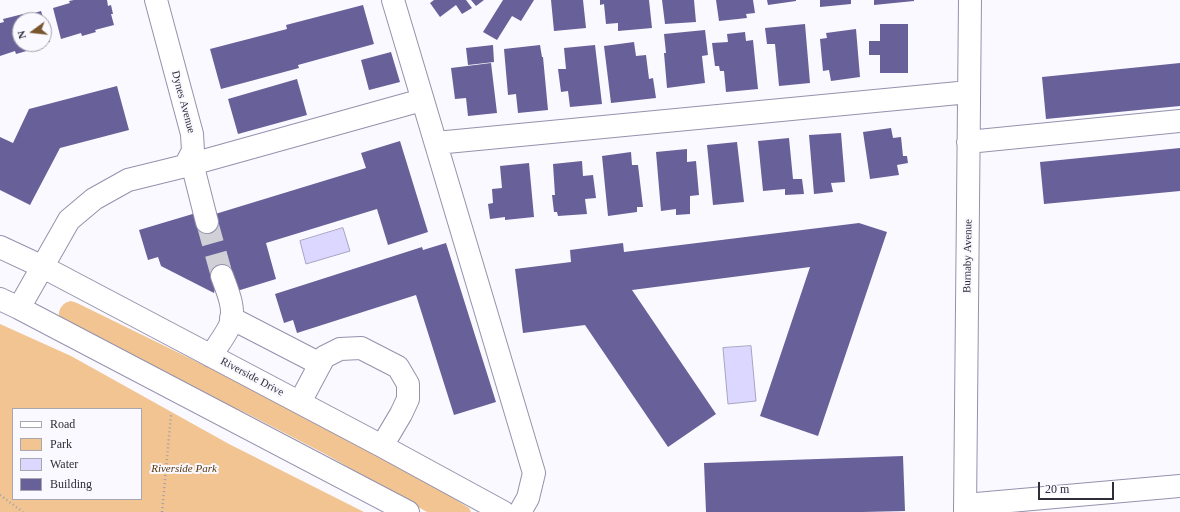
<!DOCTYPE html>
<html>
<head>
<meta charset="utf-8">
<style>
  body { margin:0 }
  #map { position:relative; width:1180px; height:512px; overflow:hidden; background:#faf9ff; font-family:Georgia,serif }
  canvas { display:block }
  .legend { position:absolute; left:12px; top:408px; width:130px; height:92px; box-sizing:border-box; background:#faf9ff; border:1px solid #a8a7af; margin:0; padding:5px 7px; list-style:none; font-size:12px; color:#2e2d38 }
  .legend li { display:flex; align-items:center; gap:8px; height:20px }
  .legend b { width:20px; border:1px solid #a8a7af }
  .north { position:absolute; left:12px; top:12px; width:40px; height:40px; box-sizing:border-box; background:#faf9ff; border:1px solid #a8a7af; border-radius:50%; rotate:255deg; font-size:11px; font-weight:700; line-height:16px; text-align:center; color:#2e2d38 }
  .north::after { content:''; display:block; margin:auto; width:14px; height:18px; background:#79562f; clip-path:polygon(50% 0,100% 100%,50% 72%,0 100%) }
  .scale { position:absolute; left:1038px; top:482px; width:76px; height:18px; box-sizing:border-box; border:2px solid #2e2d38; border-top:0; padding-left:5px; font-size:12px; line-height:14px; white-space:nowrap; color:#2e2d38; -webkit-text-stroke:3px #faf9ff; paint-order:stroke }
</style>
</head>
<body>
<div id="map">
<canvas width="1180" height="512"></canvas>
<ul class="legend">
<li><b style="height:5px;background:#fff"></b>Road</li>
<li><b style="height:11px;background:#f2c492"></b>Park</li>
<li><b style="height:11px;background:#dbd7fe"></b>Water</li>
<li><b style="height:11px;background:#686098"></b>Building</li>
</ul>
<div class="north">N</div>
<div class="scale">20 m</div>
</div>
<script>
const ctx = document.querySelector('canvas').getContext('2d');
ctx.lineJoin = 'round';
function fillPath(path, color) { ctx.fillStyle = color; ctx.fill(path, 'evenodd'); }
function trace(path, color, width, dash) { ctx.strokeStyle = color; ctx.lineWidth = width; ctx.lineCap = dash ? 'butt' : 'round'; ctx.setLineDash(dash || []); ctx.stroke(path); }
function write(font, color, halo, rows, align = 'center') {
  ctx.font = font + ' Georgia,serif'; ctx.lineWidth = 4; ctx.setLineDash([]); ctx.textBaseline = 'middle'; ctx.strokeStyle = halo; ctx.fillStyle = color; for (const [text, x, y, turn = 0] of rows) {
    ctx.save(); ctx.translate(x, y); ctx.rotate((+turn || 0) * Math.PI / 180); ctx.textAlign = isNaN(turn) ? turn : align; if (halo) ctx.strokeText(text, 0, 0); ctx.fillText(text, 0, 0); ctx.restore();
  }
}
const green = new Path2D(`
  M 71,301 L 77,303 L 273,399 L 445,493 L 469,508 L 471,512 L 427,512 L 327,455 L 246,413 L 213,398 L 59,317 C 58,309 63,302 71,301 Z
  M 0,324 L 71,356 L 229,444 L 364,512 L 0,512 ZM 13,409 L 141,409 L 141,499 L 13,499 Z`);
const water = new Path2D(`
  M 343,228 L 350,251 L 306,264 L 300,241 Z
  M 751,346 L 756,401 L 728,404 L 723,348 Z`);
const building = new Path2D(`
  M 74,0 L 107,0 L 108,6 L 111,5 L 113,14 L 111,14 L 114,25 L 95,30 L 96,32 L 82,36 L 81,33 L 61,39 L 53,8 L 70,3 L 69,1 Z
  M 434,0 L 466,0 L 472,8 L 462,14 L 456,5 L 440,17 L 430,3 Z
  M 471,0 L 484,0 L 476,6 Z
  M 503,0 L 534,0 L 521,21 L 512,16 L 497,40 L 483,32 Z
  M 551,0 L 583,0 L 586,28 L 554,31 Z
  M 600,0 L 649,0 L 652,28 L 618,31 L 618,23 L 606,24 L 604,4 L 600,5 Z
  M 662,0 L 694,0 L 696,22 L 665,24 Z
  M 716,0 L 753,0 L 755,13 L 746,14 L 747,18 L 719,21 Z
  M 767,0 L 796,0 L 796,1 L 768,5 Z
  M 820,0 L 851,0 L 851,4 L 820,7 Z
  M 874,0 L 914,0 L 914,1 L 874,5 Z
  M 363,5 L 374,44 L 298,65 L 299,68 L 221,89 L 210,49 L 287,29 L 286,25 Z
  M 41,11 L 44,20 L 20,20 L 20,44 L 41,44 L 29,48 L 30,50 L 16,54 L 15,51 L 0,56 L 0,23 L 4,22 L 3,19 L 23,14 L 24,16 Z
  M 44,23 L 50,42 L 44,43 Z
  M 805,24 L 810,83 L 779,86 L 775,44 L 767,44 L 765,28 Z
  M 880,24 L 908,24 L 908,73 L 880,73 L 880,55 L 869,55 L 869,41 L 880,41 Z
  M 856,29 L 860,77 L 831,81 L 829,70 L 823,71 L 820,39 L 827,38 L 826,33 Z
  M 705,30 L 708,55 L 702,56 L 705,83 L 667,88 L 664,53 L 666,53 L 664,34 Z
  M 745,32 L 746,41 L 753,40 L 758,89 L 726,92 L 724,71 L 720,71 L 719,66 L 715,66 L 712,43 L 728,42 L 727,34 Z
  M 634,42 L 636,56 L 646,55 L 649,79 L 653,78 L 656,98 L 611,103 L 604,46 Z
  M 493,45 L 494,62 L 468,65 L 466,48 Z
  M 540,45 L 542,57 L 543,57 L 548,110 L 518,113 L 516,94 L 508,95 L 504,49 Z
  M 595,45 L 602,104 L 570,107 L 568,91 L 561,92 L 558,69 L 566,69 L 564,48 Z
  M 391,52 L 400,82 L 369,90 L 361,60 Z
  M 491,63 L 497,113 L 468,116 L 466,98 L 455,99 L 451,68 Z
  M 1180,63 L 1180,106 L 1046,119 L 1042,77 Z
  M 297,79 L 307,115 L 238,134 L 228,99 Z
  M 117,86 L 129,130 L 60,148 L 30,205 L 0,190 L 0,137 L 13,143 L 29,109 Z
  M 891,128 L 893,138 L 901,137 L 903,156 L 907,156 L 908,163 L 897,165 L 899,175 L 870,179 L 863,132 Z
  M 841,133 L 845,182 L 831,183 L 833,192 L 814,194 L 809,135 Z
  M 789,138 L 793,179 L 802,179 L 804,194 L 785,195 L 785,189 L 763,191 L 758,141 Z
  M 400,141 L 428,232 L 388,245 L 377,209 L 266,243 L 276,279 L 237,291 L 216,285 L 214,293 L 161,266 L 158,257 L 148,260 L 139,230 L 196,213 L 212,215 L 366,168 L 361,153 Z
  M 737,142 L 744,202 L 713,205 L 707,145 Z
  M 1180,148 L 1180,191 L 1044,204 L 1040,162 Z
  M 687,149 L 687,162 L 696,161 L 699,195 L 690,196 L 690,214 L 676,215 L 676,209 L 661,211 L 656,152 Z
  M 631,152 L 632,165 L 638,165 L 643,207 L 637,207 L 637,212 L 608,216 L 602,156 Z
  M 582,161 L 583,176 L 593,175 L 596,198 L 585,199 L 587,214 L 558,216 L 557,212 L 554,212 L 552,195 L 555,195 L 553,164 Z
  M 529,163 L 534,217 L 505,220 L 505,217 L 490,219 L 488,204 L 493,203 L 492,189 L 502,188 L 500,166 Z
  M 859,223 L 887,232 L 818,436 L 760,416 L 810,267 L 632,290 L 716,414 L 668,447 L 585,325 L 523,333 L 515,269 L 571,262 L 570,250 L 623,243 L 624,252 Z
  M 446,243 L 496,402 L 454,415 L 416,295 L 297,333 L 293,320 L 284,323 L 275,294 L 422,247 L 423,250 Z
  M 903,456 L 905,511 L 863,512 L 706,512 L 704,463 Z`);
const minorTunnel = new Path2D(`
  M 207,222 L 222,276`);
const path = new Path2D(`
  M 0,495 L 23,512
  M 162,512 L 171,415`);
const minor = new Path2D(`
  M 393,0 L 534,473 L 528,498 L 520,512
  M 968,142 L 1180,121
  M 436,143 L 969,92
  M 192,163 L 207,222
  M 185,166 L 422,100
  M 0,247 L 43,267 L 382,446 L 503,512
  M 0,299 L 19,308 L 408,512
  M 19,308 L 69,220 L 94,199 L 128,180 L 185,166 L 193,151 L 192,134 L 156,0
  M 231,318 L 320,364
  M 211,356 C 216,347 229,331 231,322 C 235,307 227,290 222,276
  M 300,402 L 324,357 L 340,349 L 361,348 L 398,367 L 408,384 L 408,399 L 401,414 L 382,446
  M 965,505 L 1180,486
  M 965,512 L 970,0`);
const streetNames = [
  ["Dynes Avenue",183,102,75],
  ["Burnaby Avenue",968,256,-89],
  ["Riverside Drive",252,377,28]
];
const parkNames = [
  ["Riverside Park",184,469]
];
fillPath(green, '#f2c492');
fillPath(water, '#dbd7fe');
trace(water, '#a7a4c3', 1);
fillPath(building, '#686098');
trace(minorTunnel, '#d1d0d7', 22, [22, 11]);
trace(minor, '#9492ac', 24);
trace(path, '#9f9ea7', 2.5, [1, 3]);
trace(minor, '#fff', 22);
write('11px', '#2e2d38', '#faf9ff', streetNames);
write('italic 11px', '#57370e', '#faf9ff', parkNames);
</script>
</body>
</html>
